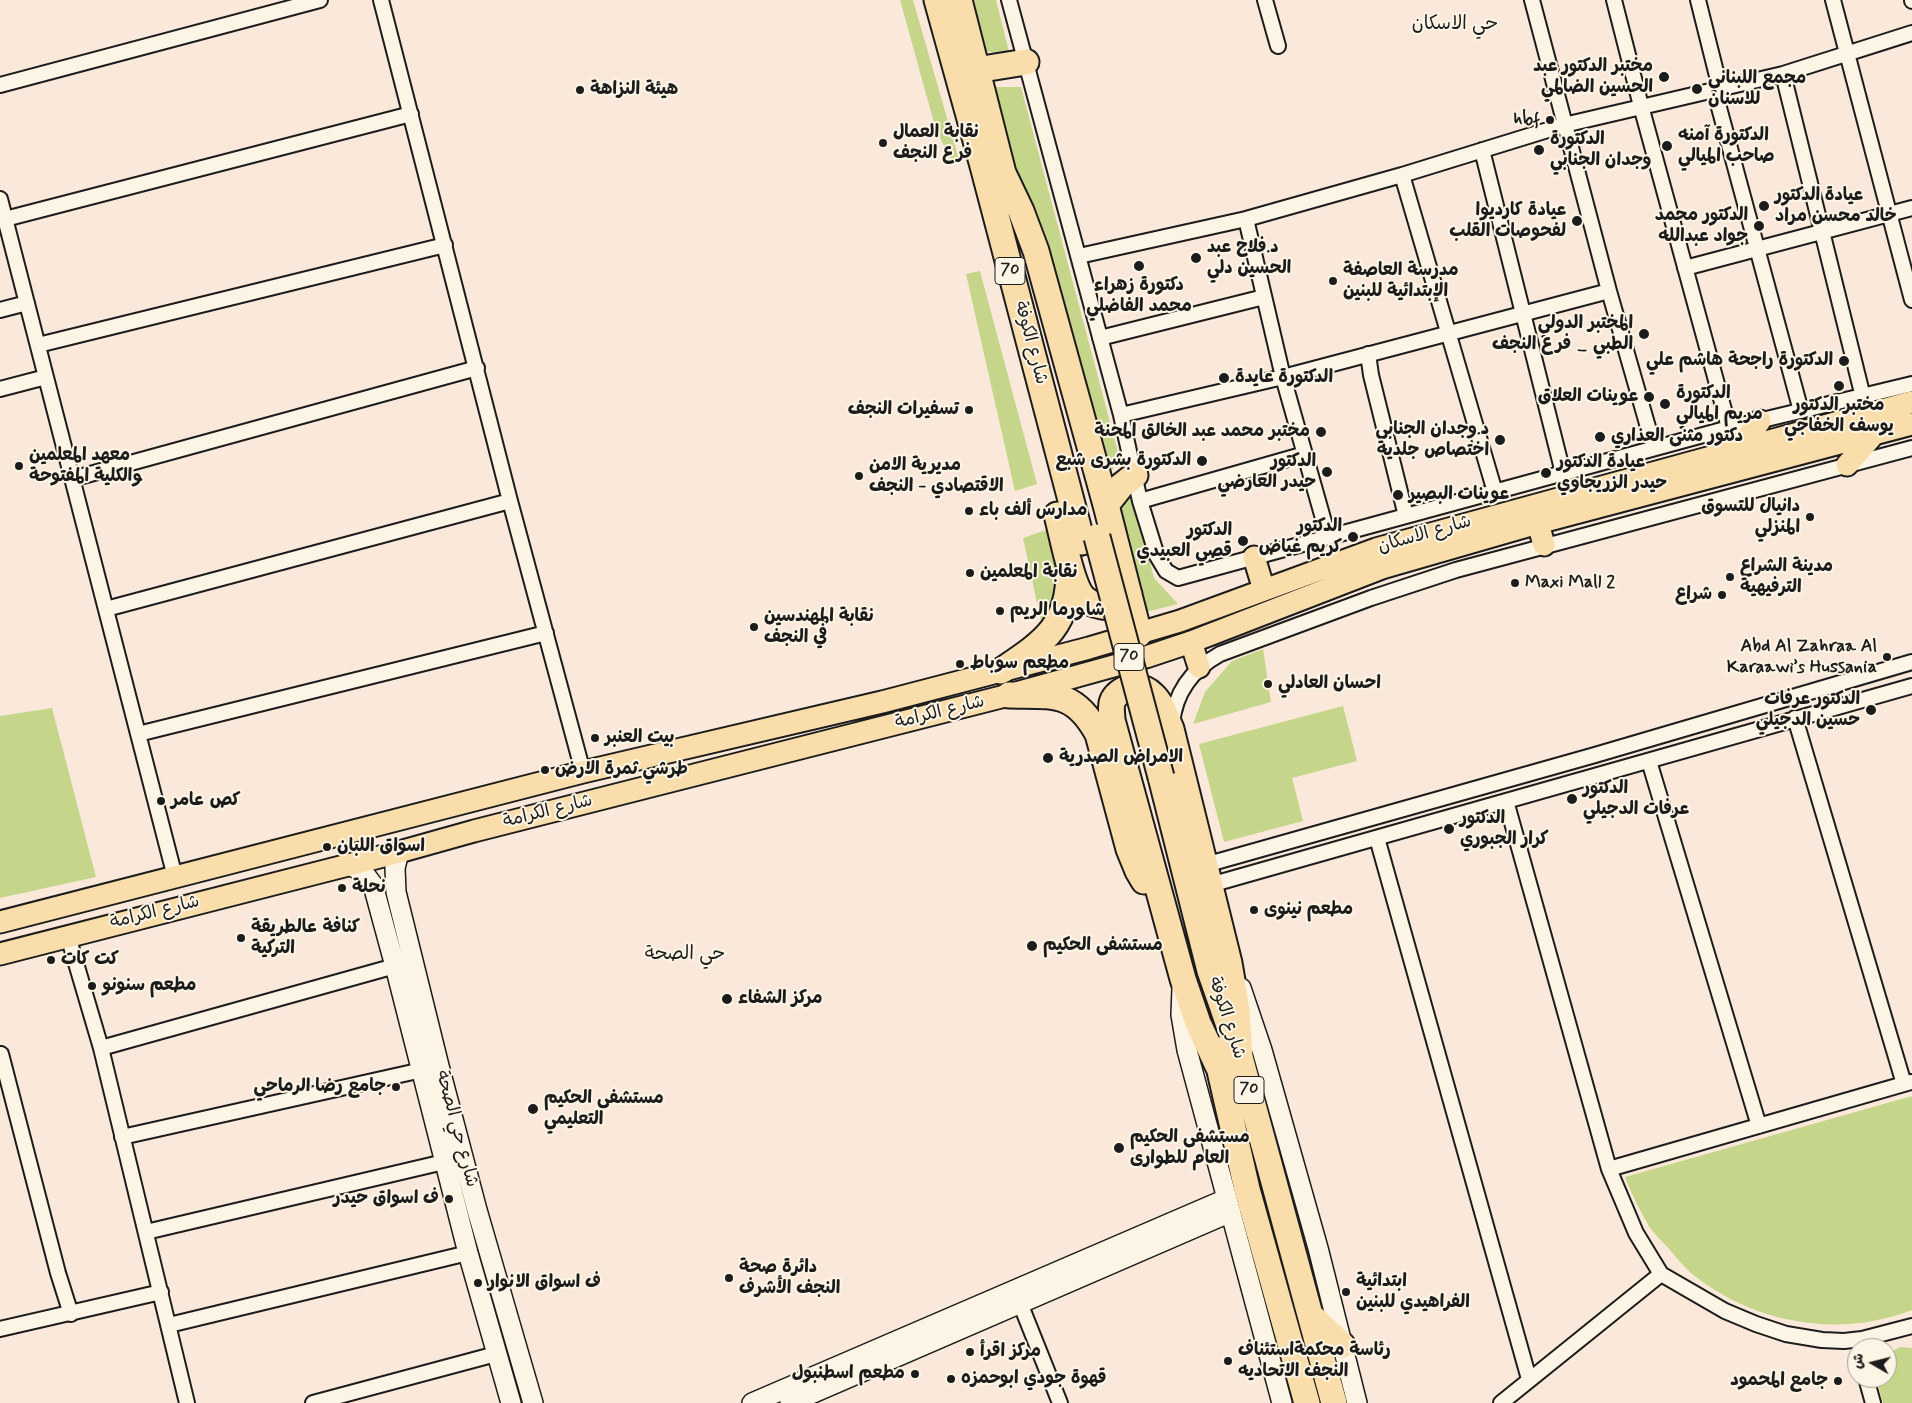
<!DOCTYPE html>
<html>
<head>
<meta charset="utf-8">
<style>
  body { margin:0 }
  #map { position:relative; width:1912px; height:1403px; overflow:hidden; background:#fae9da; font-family:Mynerve,"Playpen Sans Arabic",sans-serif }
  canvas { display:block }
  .north { position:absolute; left:1847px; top:1338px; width:50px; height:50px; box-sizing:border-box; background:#fcf5e5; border:1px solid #a29e95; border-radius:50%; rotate:278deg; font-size:14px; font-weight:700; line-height:20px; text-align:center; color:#1c1c1c }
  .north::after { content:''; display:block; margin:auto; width:18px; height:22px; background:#1c1c1c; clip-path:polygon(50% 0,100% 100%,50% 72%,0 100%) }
</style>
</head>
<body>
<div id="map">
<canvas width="1912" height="1403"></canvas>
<div class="north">ش</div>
</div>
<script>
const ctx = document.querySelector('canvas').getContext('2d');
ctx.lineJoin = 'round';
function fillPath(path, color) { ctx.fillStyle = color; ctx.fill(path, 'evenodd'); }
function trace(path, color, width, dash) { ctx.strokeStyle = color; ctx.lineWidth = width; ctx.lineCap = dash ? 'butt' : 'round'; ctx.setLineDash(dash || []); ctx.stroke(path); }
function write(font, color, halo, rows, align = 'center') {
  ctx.font = font + ' Mynerve,"Playpen Sans Arabic",sans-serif'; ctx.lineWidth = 4; ctx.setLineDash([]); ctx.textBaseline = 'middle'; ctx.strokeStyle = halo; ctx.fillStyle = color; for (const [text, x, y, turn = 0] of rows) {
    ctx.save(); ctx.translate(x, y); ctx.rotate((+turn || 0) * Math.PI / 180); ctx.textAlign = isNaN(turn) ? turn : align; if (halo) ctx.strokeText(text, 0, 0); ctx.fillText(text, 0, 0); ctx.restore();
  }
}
const green = new Path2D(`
  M 900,0 L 913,0 L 960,163 L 953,163 L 936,130 Z
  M 974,0 L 996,0 L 1010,56 L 986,51 Z
  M 991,87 L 1021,87 L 1119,456 L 1109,476 L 1033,208 L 1015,176 Z
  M 980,271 L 1037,484 L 1015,491 L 966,274 Z
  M 1129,485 L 1154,578 L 1178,604 L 1142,613 L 1118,510 Z
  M 1052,528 L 1061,585 L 1051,611 L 1042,626 L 1023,538 Z
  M 1263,649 L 1271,702 L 1193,724 L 1205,692 L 1232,661 Z
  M 1343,706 L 1357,761 L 1292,778 L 1303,821 L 1224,842 L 1199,744 Z
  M 52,708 L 96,877 L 0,898 L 0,716 Z
  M 1912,1096 L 1912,1310 C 1838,1339 1752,1323 1691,1273 C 1683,1266 1677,1258 1670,1250 C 1664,1243 1656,1236 1650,1228 C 1640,1211 1632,1195 1625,1177 Z
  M 1900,1347 L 1912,1348 L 1912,1403 L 1883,1403 L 1876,1378 L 1887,1378 L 1887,1354 Z`);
const street = new Path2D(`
  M 381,0 L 510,501 L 583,772
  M 1009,0 L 1121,415 L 1140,501 L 1157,556 L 1166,571 L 1178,578 L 1729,428 L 1912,384
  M 1265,0 L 1278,46
  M 1532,0 L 1609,291 L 1654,448
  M 1614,0 L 1641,106 L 1729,428
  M 1698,0 L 1720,88
  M 1833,0 L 1912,300
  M 1912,0 L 1912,1
  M 1783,74 L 1863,397
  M 0,85 L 320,0
  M 1714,89 L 1801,411
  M 1482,150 L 1563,473
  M 1402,175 L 1495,492
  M 0,199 L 175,877
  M 5,219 L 411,114
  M 1246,219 L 1283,377 L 1328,536
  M 1079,256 L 1246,219 L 1402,175 L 1564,125 L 1783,74 L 1912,33
  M 1685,268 L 1912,208
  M 0,310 L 27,303
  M 1100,338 L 1264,297
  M 38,345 L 445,245
  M 1368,354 L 1371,375 L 1406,516
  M 0,389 L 46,377
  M 1121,415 L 1283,377 L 1609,291
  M 72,479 L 477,368
  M 1140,501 L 1305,454
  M 106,609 L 510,501
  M 1795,718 L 1904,1084
  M 1172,724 C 1175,692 1193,669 1220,654 L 1371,598 L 1456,570 L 1912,448
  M 138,734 L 546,633
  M 1649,761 L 1759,1126
  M 1506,801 L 1609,1169 L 1636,1233 L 1661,1274 L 1725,1311 L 1756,1324 L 1786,1334 L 1822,1340 L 1844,1341 L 1862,1339 L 1912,1326
  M 1377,838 L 1529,1379
  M 1205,865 L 1595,755 L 1912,662
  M 1210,885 L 1912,686
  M 68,936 L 101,1048 L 187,1403
  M 101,1048 L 395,966
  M 1,1054 L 58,1273 L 71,1314
  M 122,1137 L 422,1070
  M 1609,1169 L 1911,1082
  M 146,1232 L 444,1162
  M 1020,1303 L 1060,1403
  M 169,1325 L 468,1253
  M 0,1329 L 161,1292
  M 1866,1378 L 1873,1403
  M 313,1403 L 496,1354
  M 1501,1403 L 1661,1274`);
const secondary = new Path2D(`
  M 399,852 L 395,868 L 396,892 L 439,1066 L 477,1210 L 533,1403
  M 348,864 L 364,873 L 373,885 L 395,966 L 468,1253 L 511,1403
  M 1182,988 L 1181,1015 L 1187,1050 L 1282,1403
  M 1241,988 L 1262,1050 L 1318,1248 L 1357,1403
  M 752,1403 L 1226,1199
  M 790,1403 L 1231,1212`);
const primary = new Path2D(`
  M 1738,448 L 1760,421
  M 1847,465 L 1874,434
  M 1538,523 L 1544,545
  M 1254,557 L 1264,590
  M 1191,642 L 1199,667
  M 0,922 L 583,772 L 882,702 L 1089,648 L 1180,621 L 1376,549 L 1912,402
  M 0,954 L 399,852 L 474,831 L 1009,695 L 1146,657 L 1191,642 L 1382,568 L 1538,523 L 1912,424`);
const highway = new Path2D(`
  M 937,0 L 983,166 L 1082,542
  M 959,0 L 1004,177
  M 976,70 L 1026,62
  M 1003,173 L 1021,211 L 1036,251 L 1106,505 L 1139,634
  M 1106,505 L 1121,486 L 1135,475
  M 1057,515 C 1062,533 1071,583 1082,596 C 1087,602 1094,605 1102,606 C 1113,608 1121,602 1129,594
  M 1001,671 C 1044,642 1070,626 1069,569
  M 1009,695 C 1053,696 1074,690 1098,734 L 1129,849 L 1138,871 L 1144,881
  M 1161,777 L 1210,971 L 1240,1057 L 1334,1403
  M 1215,1049 L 1247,1189 L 1307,1403
  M 1218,1066 L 1198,1023 L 1183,979 L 1112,720 C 1112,714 1110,706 1113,700 C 1121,685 1142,684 1153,695 C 1162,703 1166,718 1171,729 L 1229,963 L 1237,1010 L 1240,1057
  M 1311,1316 L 1342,1345`);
const highwayBridge = new Path2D(`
  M 1097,537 L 1161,777`);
const markers = [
  [1664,77,6,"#1c1c1c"],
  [1697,89,6,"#1c1c1c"],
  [580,90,5,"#1c1c1c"],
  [1550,120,5,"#1c1c1c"],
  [883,143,5,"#1c1c1c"],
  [1667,146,6,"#1c1c1c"],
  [1539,150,6,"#1c1c1c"],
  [1764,206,6,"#1c1c1c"],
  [1577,221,6,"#1c1c1c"],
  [1759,226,6,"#1c1c1c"],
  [1196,258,6,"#1c1c1c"],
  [1139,266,6,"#1c1c1c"],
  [1333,281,5,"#1c1c1c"],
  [1644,334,6,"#1c1c1c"],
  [1844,361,6,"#1c1c1c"],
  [1224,378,6,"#1c1c1c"],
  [1839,386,6,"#1c1c1c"],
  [1649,397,6,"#1c1c1c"],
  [1665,404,6,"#1c1c1c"],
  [969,410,5,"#1c1c1c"],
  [1321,432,6,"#1c1c1c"],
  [1600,437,6,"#1c1c1c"],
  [1500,440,6,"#1c1c1c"],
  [1202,461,6,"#1c1c1c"],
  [19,466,5,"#1c1c1c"],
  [1327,472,6,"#1c1c1c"],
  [1546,473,6,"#1c1c1c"],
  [859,476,5,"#1c1c1c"],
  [1398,495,6,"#1c1c1c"],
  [969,511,5,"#1c1c1c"],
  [1810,517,5,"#1c1c1c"],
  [1353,537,6,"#1c1c1c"],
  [1243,541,6,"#1c1c1c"],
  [970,573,5,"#1c1c1c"],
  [1730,577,5,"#1c1c1c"],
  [1515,583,5,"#1c1c1c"],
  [1722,595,5,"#1c1c1c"],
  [1000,611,5,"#1c1c1c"],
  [754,627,5,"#1c1c1c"],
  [1887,657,5,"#1c1c1c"],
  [960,664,5,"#1c1c1c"],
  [1268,684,5,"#1c1c1c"],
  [1871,710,6,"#1c1c1c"],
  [595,738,5,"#1c1c1c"],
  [1048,758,6,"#1c1c1c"],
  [545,770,5,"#1c1c1c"],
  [1572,799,6,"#1c1c1c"],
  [161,801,5,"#1c1c1c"],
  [1449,829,6,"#1c1c1c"],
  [327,847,5,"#1c1c1c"],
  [342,888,5,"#1c1c1c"],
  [1254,910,5,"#1c1c1c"],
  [241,938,5,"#1c1c1c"],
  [1032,946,6,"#1c1c1c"],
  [51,960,5,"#1c1c1c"],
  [92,986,5,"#1c1c1c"],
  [727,999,6,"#1c1c1c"],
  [396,1087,5,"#1c1c1c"],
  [533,1109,6,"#1c1c1c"],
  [1119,1148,6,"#1c1c1c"],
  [449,1199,5,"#1c1c1c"],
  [729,1278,5,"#1c1c1c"],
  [478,1283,5,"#1c1c1c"],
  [1346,1292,5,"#1c1c1c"],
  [970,1352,5,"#1c1c1c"],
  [1228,1361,5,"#1c1c1c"],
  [915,1374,5,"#1c1c1c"],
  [951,1379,5,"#1c1c1c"],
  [1838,1381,5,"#1c1c1c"]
];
const shields = [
  [1010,271,30],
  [1129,657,30],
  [1249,1090,30]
];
const shieldNames = [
  ["70",1010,271],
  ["70",1129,657],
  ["70",1249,1090]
];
const poiNames = [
  ["مختبر الدكتور عبد",1653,67,"right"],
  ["الحسين الضالمي",1653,88,"right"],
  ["مجمع اللبناني",1708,79],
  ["للاسنان",1708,100],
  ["هيئة النزاهة",590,90],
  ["hbf",1540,120,"right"],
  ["نقابة العمال",893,133],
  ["فرع النجف",893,154],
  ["الدكتورة آمنه",1678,136],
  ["صاحب الميالي",1678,157],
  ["الدكتورة",1550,140],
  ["وجدان الجنابي",1550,161],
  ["عيادة الدكتور",1775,196],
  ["خالد محسن مراد",1775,217],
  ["عيادة كارديوا",1566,211,"right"],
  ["لفحوصات القلب",1566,232,"right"],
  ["الدكتور محمد",1748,216,"right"],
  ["جواد عبدالله",1748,237,"right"],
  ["د.فلاح عبد",1207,248],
  ["الحسين دلي",1207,269],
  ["مدرسة العاصفة",1343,271],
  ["الإبتدائية للبنين",1343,292],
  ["دكتورة زهراء",1139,286,"center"],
  ["محمد الفاضلي",1139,307,"center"],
  ["المختبر الدولي",1633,324,"right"],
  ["الطبي _ فرع النجف",1633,345,"right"],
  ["الدكتورة راجحة هاشم علي",1833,361,"right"],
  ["الدكتورة عايدة",1235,378],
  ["الدكتورة",1676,394],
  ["مريم الميالي",1676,415],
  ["عوينات العلاق",1638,397,"right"],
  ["مختبر الدكتور",1839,406,"center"],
  ["يوسف الخفاجي",1839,427,"center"],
  ["تسفيرات النجف",959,410,"right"],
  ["د.وجدان الجنابي",1489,430,"right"],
  ["اختصاص جلدية",1489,451,"right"],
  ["مختبر محمد عبد الخالق المحنة",1310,432,"right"],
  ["دكتور مثنى العذاري",1611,437],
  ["معهد المعلمين",29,456],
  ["والكلية المفتوحة",29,477],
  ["الدكتورة بشرى شبع",1191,461,"right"],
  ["الدكتور",1316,462,"right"],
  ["حيدر العارضي",1316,483,"right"],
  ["عيادة الدكتور",1557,463],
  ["حيدر الزريجاوي",1557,484],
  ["مديرية الامن",869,466],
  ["الاقتصادي - النجف",869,487],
  ["عوينات البصير",1409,495],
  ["دانيال للتسوق",1800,507,"right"],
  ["المنزلي",1800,528,"right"],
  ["مدارس ألف باء",979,511],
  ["الدكتور",1342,527,"right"],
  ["كريم غياض",1342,548,"right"],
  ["الدكتور",1232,531,"right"],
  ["قصي العبيدي",1232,552,"right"],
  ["مدينة الشراع",1740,567],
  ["الترفيهية",1740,588],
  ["نقابة المعلمين",980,573],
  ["Maxi Mall 2",1525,583],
  ["شراع",1712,595,"right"],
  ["شاورما الريم",1010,611],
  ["نقابة المهندسين",764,617],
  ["في النجف",764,638],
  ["Abd Al Zahraa Al",1877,647,"right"],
  ["Karaawi’s Hussania",1877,668,"right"],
  ["مطعم سوباط",970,664],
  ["احسان العادلي",1278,684],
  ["الدكتور عرفات",1860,700,"right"],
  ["حسين الدجيلي",1860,721,"right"],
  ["بيت العنبر",605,738],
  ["الامراض الصدرية",1059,758],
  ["طرشي ثمرة الارض",555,770],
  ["الدكتور",1583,789],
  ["عرفات الدجيلي",1583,810],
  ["كص عامر",171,801],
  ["الدكتور",1460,819],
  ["كرار الجبوري",1460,840],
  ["اسواق اللبان",337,847],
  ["نحلة",352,888],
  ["مطعم نينوى",1264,910],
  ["كنافة عالطريقة",251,928],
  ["التركية",251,949],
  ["مستشفى الحكيم",1043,946],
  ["كت كات",61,960],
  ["مطعم سنونو",102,986],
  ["مركز الشفاء",738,999],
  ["جامع رضا الرماحي",386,1087,"right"],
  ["مستشفى الحكيم",544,1099],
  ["التعليمي",544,1120],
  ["مستشفى الحكيم",1130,1138],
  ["العام للطوارى",1130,1159],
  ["ف اسواق حيدر",439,1199,"right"],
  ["دائرة صحة",739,1268],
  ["النجف الأشرف",739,1289],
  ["ابتدائية",1356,1282],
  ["الفراهيدي للبنين",1356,1303],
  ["ف اسواق الانوار",488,1283],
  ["رئاسة محكمةاستئناف",1238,1351],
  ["النجف الاتحاديه",1238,1372],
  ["مركز اقرأ",980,1352],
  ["مطعم اسطنبول",905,1374,"right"],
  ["قهوة جودي ابوحمزه",961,1379],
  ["جامع المحمود",1828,1381,"right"]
];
const streetNames = [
  ["شارع الكوفة",1030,343,75],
  ["شارع الاسكان",1425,535,-16],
  ["شارع الكرامة",940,713,-14],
  ["شارع الكرامة",548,812,-14],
  ["شارع الكرامة",155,913,-14],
  ["شارع الكوفة",1226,1018,72],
  ["شارع حي الصحة",456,1129,75]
];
const neighbourhoodNames = [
  ["حي الاسكان",1455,25],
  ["حي الصحة",685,955]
];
fillPath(green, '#c5d589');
trace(street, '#1c1c1c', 18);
trace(secondary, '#1c1c1c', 22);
trace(primary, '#1c1c1c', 25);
trace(highway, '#1c1c1c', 29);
trace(street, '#fcf5e5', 14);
trace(secondary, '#fcf5e5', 19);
trace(primary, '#f9deab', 21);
trace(highway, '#f9deab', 25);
trace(highwayBridge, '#1c1c1c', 29, []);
trace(highwayBridge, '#f9deab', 25);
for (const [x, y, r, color] of markers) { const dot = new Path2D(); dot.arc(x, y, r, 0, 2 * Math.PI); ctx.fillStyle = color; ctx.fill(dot); trace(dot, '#fcf5e5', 2); }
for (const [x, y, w] of shields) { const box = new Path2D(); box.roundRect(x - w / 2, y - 13.5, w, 27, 4); ctx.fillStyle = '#fcf5e5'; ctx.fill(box); trace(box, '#1c1c1c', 1); }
write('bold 16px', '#1c1c1c', null, shieldNames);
write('bold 18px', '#1c1c1c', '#fcf5e5', poiNames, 'left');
write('18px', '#1c1c1c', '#fcf5e5', streetNames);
write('19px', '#1c1c1c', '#fcf5e5', neighbourhoodNames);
</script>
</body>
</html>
